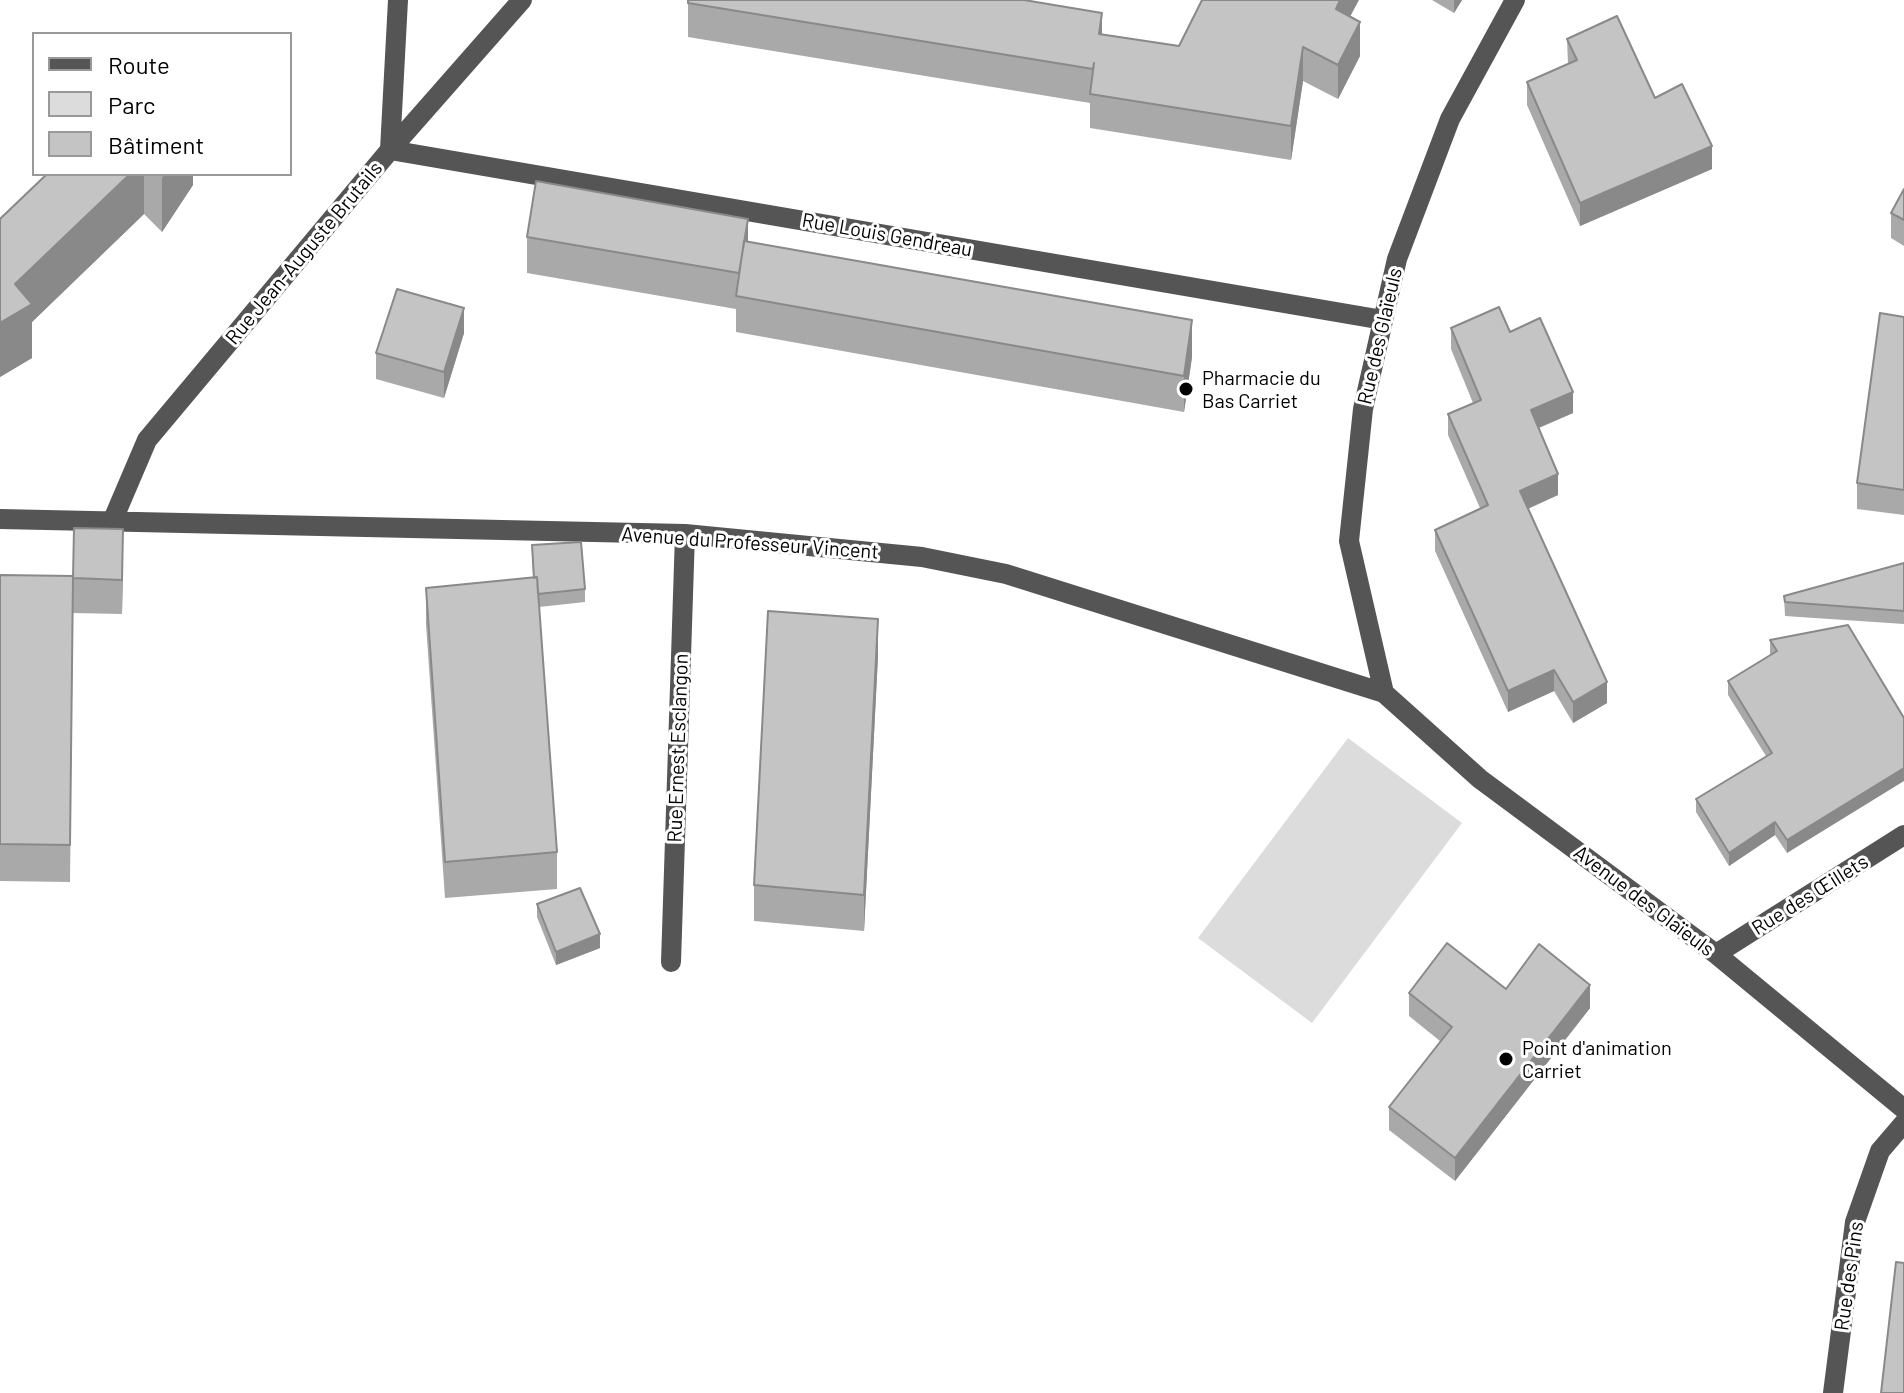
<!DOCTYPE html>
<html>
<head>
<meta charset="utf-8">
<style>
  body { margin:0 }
  #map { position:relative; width:1904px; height:1393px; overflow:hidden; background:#fff; font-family:Barlow,sans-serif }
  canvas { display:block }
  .legend { position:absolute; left:32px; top:32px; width:260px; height:144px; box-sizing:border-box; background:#fff; border:2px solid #999; margin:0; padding:10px 14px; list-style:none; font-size:24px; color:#000 }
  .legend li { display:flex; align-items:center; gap:16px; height:40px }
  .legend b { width:40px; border:2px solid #999 }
</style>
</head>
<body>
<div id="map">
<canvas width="1904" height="1393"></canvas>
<ul class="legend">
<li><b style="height:10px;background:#555"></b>Route</li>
<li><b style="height:22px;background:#dcdcdc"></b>Parc</li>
<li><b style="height:22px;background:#c4c4c4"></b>Bâtiment</li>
</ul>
</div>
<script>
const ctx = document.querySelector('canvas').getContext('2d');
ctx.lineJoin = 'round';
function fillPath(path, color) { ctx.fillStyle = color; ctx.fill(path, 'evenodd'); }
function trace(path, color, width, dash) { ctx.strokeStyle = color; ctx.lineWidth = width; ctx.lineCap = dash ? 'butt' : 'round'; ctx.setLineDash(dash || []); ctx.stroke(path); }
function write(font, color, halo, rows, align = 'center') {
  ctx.font = font + ' Barlow,sans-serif'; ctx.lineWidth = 6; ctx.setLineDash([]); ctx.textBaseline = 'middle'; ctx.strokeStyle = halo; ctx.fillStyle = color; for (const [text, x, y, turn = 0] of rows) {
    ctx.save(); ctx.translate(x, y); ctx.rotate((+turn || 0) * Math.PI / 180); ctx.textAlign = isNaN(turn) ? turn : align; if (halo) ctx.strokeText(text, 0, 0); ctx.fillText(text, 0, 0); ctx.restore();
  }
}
const green = new Path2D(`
  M 1348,738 L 1462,823 L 1312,1023 L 1198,938 Z`);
const minor = new Path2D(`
  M 398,0 L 390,150 L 1383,320
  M 0,519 L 685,534 L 922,557 L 1006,574 L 1384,693 L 1480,779 L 1716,954 L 1904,1109
  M 112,522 L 147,440 L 390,150 L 522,0
  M 1384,693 L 1349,541 L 1363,409 L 1397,259 L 1450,119 L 1515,0
  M 1716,954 L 1904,835
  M 671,962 L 685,534
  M 1833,1393 L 1855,1222 L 1880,1151 L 1904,1123`);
const wall = new Path2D(`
  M 1432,0 L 1462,0 L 1454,13 Z
  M 688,3 L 1102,34 L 1179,46 L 1350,16 L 1360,56 L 1338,99 L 1303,81 L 1291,160 L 1090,128 L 1090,103 L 688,37 Z
  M 1567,39 L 1655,98 L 1712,169 L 1580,226 L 1527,105 L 1527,82 L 1568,64 Z
  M 47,174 L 193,174 L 193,185 L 162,232 L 144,214 L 32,322 L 32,358 L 0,377 Z
  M 1904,189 L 1904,246 L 1891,238 L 1891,213 Z
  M 527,237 L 748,241 L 1192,357 L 1184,412 L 736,332 L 736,309 L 527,273 Z
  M 1904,317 L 1904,515 L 1857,509 L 1857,483 Z
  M 1451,328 L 1510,332 L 1573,413 L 1539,428 L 1558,495 L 1528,509 L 1607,703 L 1573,723 L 1554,691 L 1508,712 L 1435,551 L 1435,530 L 1480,508 L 1448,435 L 1448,414 L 1473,403 L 1451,349 Z
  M 464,333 L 444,398 L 376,379 L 376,353 Z
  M 532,545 L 585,589 L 585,602 L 539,607 L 557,852 L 557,889 L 445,898 L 426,624 L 426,588 L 533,578 Z
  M 123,563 L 122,614 L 73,613 L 70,882 L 0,881 L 0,575 L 73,578 Z
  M 1904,563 L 1904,624 L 1785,616 L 1784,596 Z
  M 1848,625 L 1787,853 L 1775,835 L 1729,866 L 1696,812 L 1696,799 L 1766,756 L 1728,695 L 1728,681 L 1770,655 L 1770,640 Z
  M 878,656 L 864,931 L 754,921 L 754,885 Z
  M 537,904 L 600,948 L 556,965 L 537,917 Z
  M 1506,989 L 1590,1008 L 1455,1181 L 1389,1130 L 1389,1107 L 1440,1041 L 1409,1016 L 1409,993 Z`);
const shadedWall = new Path2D(`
  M 1340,0 L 1359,0 L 1336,43 L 1336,9 Z
  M 1454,0 L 1462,0 L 1454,13 Z
  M 1102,13 L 1102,47 L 1099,34 Z
  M 1360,22 L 1360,56 L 1338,99 L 1338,65 Z
  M 1303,47 L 1303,81 L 1291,160 L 1291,126 Z
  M 1712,146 L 1712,169 L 1580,226 L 1580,203 Z
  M 130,174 L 144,174 L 144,214 L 32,322 L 32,358 L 0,377 L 0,323 L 15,284 Z
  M 165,174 L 193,174 L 193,185 L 162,232 L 162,178 Z
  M 748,219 L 748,255 L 739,273 Z
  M 464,308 L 464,333 L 444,398 L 444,372 Z
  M 1192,320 L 1192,357 L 1184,412 L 1184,376 Z
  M 1573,392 L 1573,413 L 1531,431 L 1531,410 Z
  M 1558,474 L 1558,495 L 1520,512 L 1520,491 Z
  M 123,529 L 123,563 L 122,614 L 122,580 Z
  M 878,619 L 878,656 L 864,931 L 864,895 Z
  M 1554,670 L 1554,691 L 1508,712 L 1508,691 Z
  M 1607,682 L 1607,703 L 1573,723 L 1573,702 Z
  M 1904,768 L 1904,781 L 1787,853 L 1787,840 Z
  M 1775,822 L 1775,835 L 1729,866 L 1729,853 Z
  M 600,934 L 600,948 L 556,965 L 556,952 Z
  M 1590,985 L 1590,1008 L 1455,1181 L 1455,1158 Z`);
const building = new Path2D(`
  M 688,0 L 1024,0 L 1102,13 L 1099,34 L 1179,46 L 1202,0 L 1340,0 L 1336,9 L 1360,22 L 1338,65 L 1303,47 L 1291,126 L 1090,94 L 1094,63 L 1093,69 L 688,3 Z
  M 1617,16 L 1655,98 L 1682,84 L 1712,146 L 1580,203 L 1527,82 L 1577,60 L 1567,39 Z
  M 47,174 L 130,174 L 15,284 L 32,304 L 0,323 L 0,219 Z
  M 536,181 L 748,219 L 739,273 L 527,237 Z
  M 1904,189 L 1904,220 L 1891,213 Z
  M 744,241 L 1192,320 L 1184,376 L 736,296 Z
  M 397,289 L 464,308 L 444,372 L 376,353 Z
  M 1499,307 L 1510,332 L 1540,318 L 1573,392 L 1531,410 L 1558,474 L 1520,491 L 1607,682 L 1573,702 L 1554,670 L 1508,691 L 1435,530 L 1488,505 L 1448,414 L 1481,400 L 1451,328 Z
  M 1880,313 L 1904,317 L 1904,490 L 1857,483 Z
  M 74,528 L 123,529 L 122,580 L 73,578 Z
  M 581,542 L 585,589 L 538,594 L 537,577 L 534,578 L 532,545 Z
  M 1904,563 L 1904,611 L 1785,602 L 1784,596 Z
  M 0,575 L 73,576 L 70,845 L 0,844 Z
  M 537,577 L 557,852 L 445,862 L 426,588 Z
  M 768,611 L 878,619 L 864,895 L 754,885 Z
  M 1848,625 L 1904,718 L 1904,768 L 1787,840 L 1775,822 L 1729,853 L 1696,799 L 1772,753 L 1728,681 L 1777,651 L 1770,640 Z
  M 580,888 L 600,934 L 556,952 L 537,904 Z
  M 1447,943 L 1506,989 L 1539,944 L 1590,985 L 1455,1158 L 1389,1107 L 1452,1027 L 1409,993 Z
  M 1896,1262 L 1904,1263 L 1904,1393 L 1881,1393 Z`);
const markers = [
  [1186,389,8,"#000"],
  [1506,1059,8,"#000"]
];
const streetNames = [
  ["Rue Louis Gendreau",887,235,10],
  ["Rue Jean-Auguste Brutails",304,253,-50],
  ["Rue des Glaïeuls",1380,336,-77],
  ["Avenue du Professeur Vincent",750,543,4],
  ["Rue Ernest Esclangon",678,748,-88],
  ["Rue des Œillets",1810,895,-32],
  ["Avenue des Glaïeuls",1644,901,37],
  ["Rue des Pins",1849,1276,-82]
];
const poiNames = [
  ["Pharmacie du",1202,378],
  ["Bas Carriet",1202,401],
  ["Point d'animation",1522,1048],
  ["Carriet",1522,1071]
];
fillPath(green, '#dcdcdc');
trace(minor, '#555', 20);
fillPath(wall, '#a9a9a9');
fillPath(shadedWall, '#898989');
fillPath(building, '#c4c4c4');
trace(building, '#898989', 2);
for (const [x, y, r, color] of markers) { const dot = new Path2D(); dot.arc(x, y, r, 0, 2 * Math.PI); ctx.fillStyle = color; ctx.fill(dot); trace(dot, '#fff', 3); }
write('20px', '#000', '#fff', streetNames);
write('20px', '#000', '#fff', poiNames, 'left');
</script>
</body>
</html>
